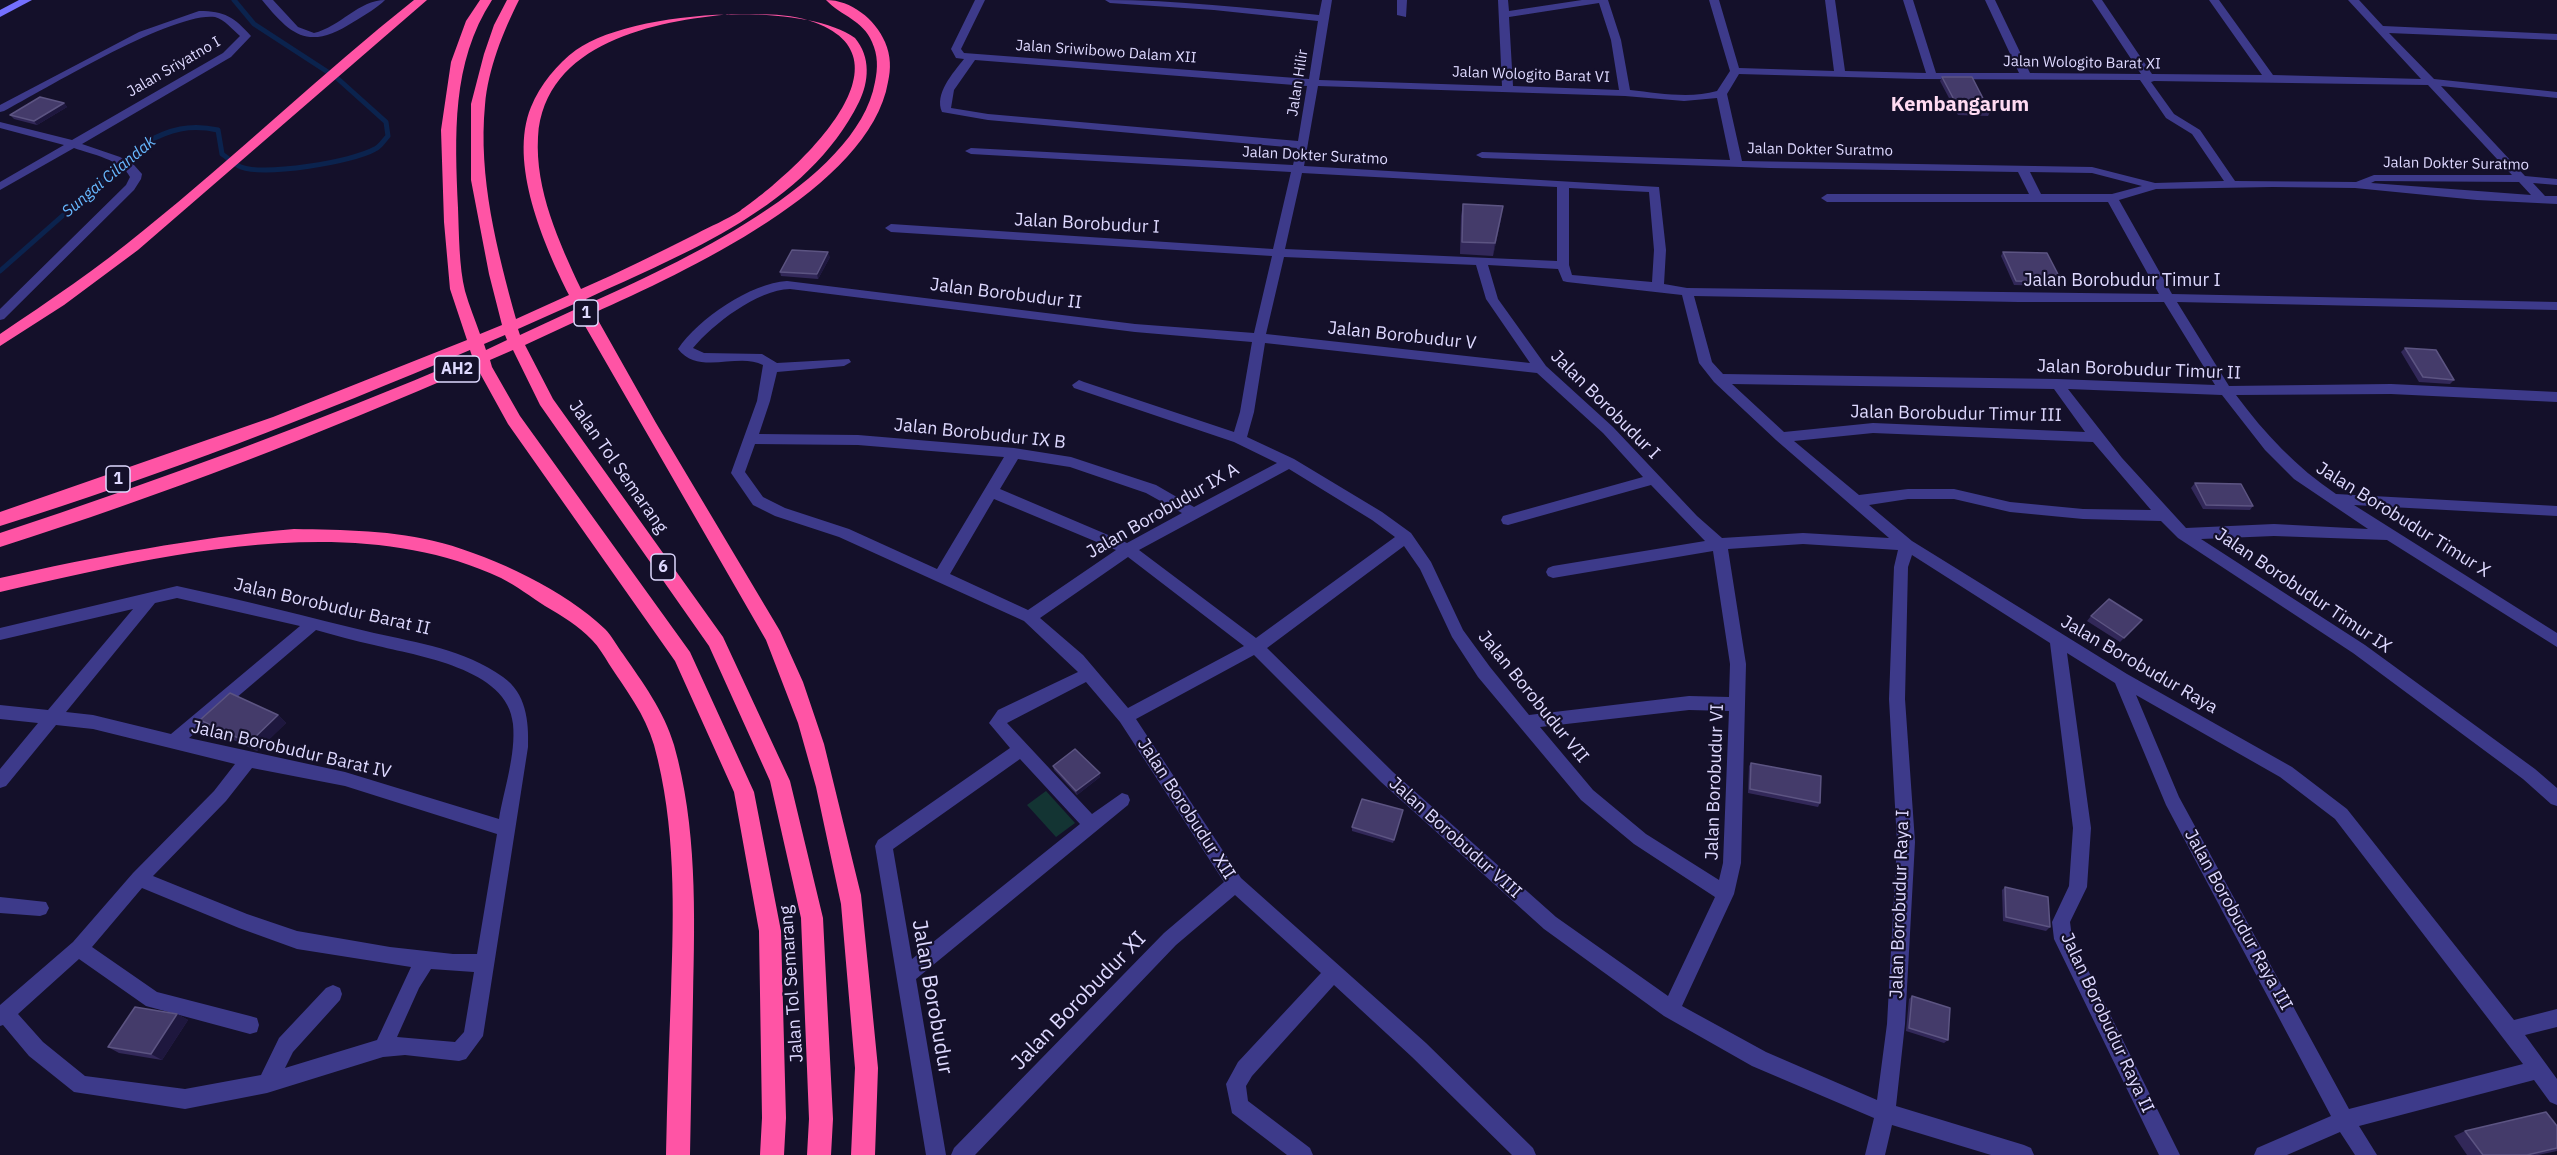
<!DOCTYPE html>
<html>
<head>
<meta charset="utf-8">
<style>
  body { margin:0 }
  canvas { display:block; background:#14102a }
</style>
</head>
<body>
<canvas width="2557" height="1155"></canvas>
<script>
const ctx = document.querySelector('canvas').getContext('2d');
ctx.lineJoin = 'round';
function fillPath(path, color) { ctx.fillStyle = color; ctx.fill(path, 'evenodd'); }
function trace(path, color, width, dash) { ctx.strokeStyle = color; ctx.lineWidth = width; ctx.lineCap = dash ? 'butt' : 'round'; ctx.setLineDash(dash || []); ctx.stroke(path); }
function write(font, color, halo, rows, align = 'center') {
  ctx.font = font + ' "IBM Plex Sans",sans-serif'; ctx.lineWidth = 4.5; ctx.setLineDash([]); ctx.textBaseline = 'middle'; ctx.strokeStyle = halo; ctx.fillStyle = color; for (const [text, x, y, turn = 0] of rows) {
    ctx.save(); ctx.translate(x, y); ctx.rotate((+turn || 0) * Math.PI / 180); ctx.textAlign = isNaN(turn) ? turn : align; if (halo) ctx.strokeText(text, 0, 0); ctx.fillText(text, 0, 0); ctx.restore();
  }
}
const green = new Path2D(`
  M 1046,791 L 1075,823 L 1056,837 L 1027,805 Z`);
const stream = new Path2D(`
  M 0,271 L 145,143 C 170,129 190,124 218,130 L 222,154 C 228,158 235,165 241,167 C 266,176 352,162 375,149 C 380,147 384,140 388,136 L 386,122 L 337,78 L 254,24 L 234,0`);
const street = new Path2D(`
  M 262,0 L 273,0 L 298,27 L 314,33 C 340,27 359,0 385,0 C 377,8 365,15 355,21 C 310,50 293,38 262,0 Z
  M 975,0 L 985,0 L 961,49 L 964,53 L 1309,79 L 1318,21 L 1214,10 L 1110,3 L 1105,0 C 1177,0 1248,8 1319,15 L 1322,0 L 1332,0 L 1319,80 L 1502,86 L 1498,0 L 1508,0 L 1509,11 L 1582,0 L 1608,0 L 1621,40 L 1630,90 C 1658,93 1690,99 1717,91 L 1730,71 L 1709,0 L 1719,0 L 1739,68 L 1834,71 L 1825,0 L 1835,0 L 1845,71 L 1926,73 L 1903,0 L 1913,0 L 1936,73 L 2019,73 L 1985,0 L 1995,0 L 2030,73 L 2141,74 L 2092,0 L 2102,0 L 2152,74 L 2262,75 L 2209,0 L 2219,0 L 2273,75 L 2421,79 L 2348,0 L 2359,0 L 2383,26 L 2557,34 L 2557,40 L 2389,33 L 2434,79 L 2557,92 L 2557,98 L 2441,86 L 2525,176 L 2557,179 L 2557,185 L 2533,183 L 2545,196 L 2557,196 L 2557,204 L 2477,200 L 2355,188 L 2273,187 L 2156,189 L 2119,200 L 2172,294 L 2557,302 L 2557,310 L 2177,302 L 2229,386 L 2391,384 L 2557,392 L 2557,402 L 2391,394 L 2236,395 C 2265,434 2296,467 2336,494 L 2557,506 L 2557,516 L 2354,505 L 2557,633 L 2557,647 L 2387,540 L 2274,536 L 2201,539 L 2365,645 L 2535,769 L 2557,788 L 2557,806 L 2551,804 L 2523,779 L 2353,653 L 2178,538 L 2161,521 L 2083,519 L 2010,512 L 1954,499 L 1908,499 L 1869,505 L 1912,541 L 2127,674 L 2292,767 L 2347,809 L 2514,1020 L 2557,1009 L 2557,1027 L 2525,1035 L 2557,1079 L 2557,1105 L 2550,1102 L 2534,1080 L 2359,1126 L 2377,1155 L 2355,1155 L 2340,1132 L 2287,1155 L 2254,1155 L 2257,1148 L 2331,1116 L 2166,805 L 2115,683 L 2067,653 L 2091,828 L 2087,887 L 2070,922 L 2072,938 L 2180,1155 L 2159,1155 L 2054,939 L 2052,922 L 2069,886 L 2073,828 L 2050,643 L 1912,555 L 1908,567 L 1905,699 L 1915,842 L 1905,1024 L 1896,1106 L 2024,1145 L 2031,1148 L 2034,1155 L 1991,1155 L 1892,1125 L 1885,1155 L 1865,1155 L 1874,1118 L 1752,1066 L 1664,1016 L 1544,929 L 1381,782 L 1254,655 L 1136,719 L 1241,878 L 1426,1043 L 1533,1148 L 1536,1155 L 1512,1155 L 1412,1057 L 1334,985 L 1252,1076 L 1246,1086 L 1248,1101 L 1310,1148 L 1313,1155 L 1287,1155 L 1232,1113 L 1226,1084 L 1238,1062 L 1321,973 L 1235,895 L 1176,945 L 975,1155 L 951,1155 L 954,1148 L 1164,933 L 1224,882 L 1120,722 L 1086,682 L 1007,723 L 1092,814 L 1122,793 L 1128,795 L 1130,800 L 1128,805 L 916,979 L 946,1155 L 926,1155 L 875,846 L 878,840 L 1010,748 L 989,723 L 998,710 L 1078,672 L 1024,621 L 839,537 L 775,516 L 753,505 L 731,473 L 757,401 L 763,365 C 738,352 699,376 678,349 C 698,319 751,283 787,281 L 1135,324 L 1254,333 L 1272,256 L 891,232 L 885,228 L 891,224 L 1273,249 L 1291,172 L 971,154 L 965,151 L 971,148 L 1293,165 L 1297,148 L 988,120 L 942,112 C 934,94 953,73 964,59 L 956,58 L 951,49 ZM 1599,3 L 1611,40 L 1619,90 L 1513,86 L 1509,17 ZM 975,60 L 1307,86 L 1298,141 L 988,114 L 951,108 L 954,90 ZM 1739,74 L 1918,79 L 2140,80 L 2166,118 L 2192,134 L 2224,181 L 2155,183 L 2092,167 L 1742,161 L 1727,94 ZM 2154,81 L 2428,85 L 2512,175 L 2374,175 L 2356,182 L 2235,181 L 2200,130 L 2174,114 L 2151,82 ZM 1318,86 L 1625,96 L 1684,101 L 1717,98 L 1730,160 L 1482,152 L 1476,155 L 1482,158 L 1770,168 L 2018,172 L 2029,194 L 1827,194 L 1821,198 L 1827,202 L 2108,202 L 2159,294 L 1687,288 L 1664,284 L 1666,250 L 1659,187 L 1304,166 ZM 2030,172 L 2092,173 L 2142,186 L 2112,194 L 2041,194 ZM 1302,173 L 1557,187 L 1557,261 L 1285,249 ZM 2375,181 L 2519,182 L 2531,195 L 2371,183 ZM 1569,188 L 1649,192 L 1654,250 L 1652,282 L 1572,275 L 1569,265 ZM 1284,257 L 1476,265 L 1486,299 L 1530,363 L 1266,334 ZM 1488,265 L 1558,269 L 1563,281 L 1567,282 L 1682,295 L 1699,363 L 1714,382 L 1776,440 L 1889,538 L 1803,533 L 1722,538 L 1697,516 L 1613,427 L 1546,366 L 1498,299 ZM 790,289 L 1135,332 L 1252,342 L 1240,412 L 1234,432 L 1084,382 L 1079,380 L 1072,385 L 1074,388 L 1234,442 L 1277,463 L 1194,507 L 1156,485 L 1071,457 L 1014,448 L 858,435 L 759,434 L 770,401 L 777,372 L 844,366 L 851,362 L 849,359 L 777,363 L 762,354 L 704,353 L 693,348 C 713,324 757,290 790,289 ZM 1694,296 L 2019,302 L 2164,302 L 2215,385 L 2057,379 L 1723,374 L 1712,362 ZM 1265,343 L 1537,373 L 1603,433 L 1643,477 L 1503,516 L 1501,520 L 1503,524 L 1508,525 L 1651,485 L 1705,541 L 1553,566 L 1548,568 L 1546,572 L 1548,576 L 1553,578 L 1713,551 L 1730,664 L 1729,697 L 1689,696 L 1529,715 L 1490,667 L 1463,630 L 1431,562 L 1411,533 L 1382,512 L 1294,459 L 1247,437 L 1254,412 ZM 1732,384 L 2054,389 L 2085,432 L 1873,423 L 1784,432 ZM 2068,389 L 2222,395 L 2265,450 L 2294,479 L 2368,529 L 2274,524 L 2186,528 L 2122,458 ZM 1873,433 L 2093,442 L 2151,510 L 2083,509 L 2010,502 L 1954,489 L 1908,489 L 1859,495 L 1794,441 ZM 755,444 L 858,445 L 1004,457 L 937,569 L 849,529 L 785,508 L 763,497 L 745,472 ZM 1018,459 L 1070,467 L 1146,493 L 1182,513 L 1127,543 L 1000,489 ZM 1289,469 L 1372,520 L 1395,537 L 1256,638 L 1139,550 ZM 994,499 L 1116,550 L 1028,610 L 950,574 ZM 1803,544 L 1898,550 L 1894,567 L 1889,699 L 1897,842 L 1887,1024 L 1877,1100 L 1766,1052 L 1682,1006 L 1734,894 L 1741,863 L 1746,664 L 1728,549 ZM 1404,546 L 1420,569 L 1452,637 L 1478,677 L 1581,800 L 1634,844 L 1715,897 L 1668,996 L 1556,917 L 1393,772 L 1267,648 ZM 1128,557 L 1244,646 L 1128,708 L 1083,655 L 1040,618 ZM 2136,695 L 2280,777 L 2335,819 L 2523,1064 L 2349,1109 L 2179,797 ZM 1689,710 L 1729,711 L 1723,863 L 1719,880 L 1646,834 L 1593,790 L 1540,727 ZM 1020,759 L 1080,824 L 912,959 L 893,849 Z
  M 1397,0 L 1407,0 L 1406,17 L 1397,15 Z
  M 199,11 C 225,11 234,17 251,36 L 231,57 L 82,144 L 120,157 L 134,165 L 142,174 L 141,179 L 134,190 L 4,319 L 0,320 L 0,309 L 126,185 L 130,177 C 122,160 91,154 74,148 L 0,190 L 0,182 L 64,145 L 0,128 L 0,122 L 72,140 L 223,53 L 240,36 C 233,30 224,19 215,17 C 174,11 45,89 4,111 L 0,112 L 0,105 L 139,32 Z
  M 177,586 C 243,600 308,617 374,633 C 418,643 464,649 503,677 C 526,693 529,721 528,747 L 483,1036 L 466,1059 L 459,1061 L 405,1055 L 383,1057 L 267,1093 L 185,1109 L 74,1092 L 29,1056 L 3,1025 L 0,1026 L 0,1005 L 73,942 L 133,873 L 214,791 L 235,764 L 93,729 L 56,725 L 6,786 L 0,788 L 0,769 L 38,723 L 0,719 L 0,705 L 48,710 L 133,609 L 0,640 L 0,628 ZM 177,598 L 300,626 L 171,734 L 93,715 L 66,712 L 155,603 ZM 316,630 C 335,635 355,641 374,645 C 417,656 508,668 513,724 C 516,755 504,789 499,819 L 345,772 L 189,738 ZM 252,768 L 345,786 L 497,834 L 477,954 L 453,954 L 390,947 L 297,931 L 247,914 L 153,876 L 226,801 ZM 142,888 L 239,928 L 297,949 L 411,967 L 377,1040 L 285,1068 L 293,1052 L 340,1000 L 342,994 L 340,988 L 333,985 L 326,988 L 279,1038 L 261,1075 L 185,1089 L 85,1076 L 43,1042 L 18,1014 L 79,959 L 146,1006 L 250,1034 L 257,1032 L 259,1025 L 257,1018 L 250,1016 L 157,992 L 92,947 ZM 431,969 L 474,972 L 464,1032 L 455,1042 L 397,1037 L 419,988 Z
  M 0,897 L 46,902 L 49,908 L 46,914 L 40,916 L 0,913 Z`);
const secondary = new Path2D(`
  M 19,0 L 32,0 L 0,17 L 0,10 Z`);
const highway = new Path2D(`
  M 414,0 L 427,0 L 138,250 L 64,305 L 0,346 L 0,334 C 49,301 98,268 144,230 C 236,156 321,74 414,0 Z
  M 480,0 L 492,0 C 451,63 455,136 458,208 C 459,233 459,267 465,291 C 469,305 475,320 480,334 L 502,325 L 489,274 L 471,180 L 471,104 L 484,54 L 494,25 L 507,0 L 519,0 C 503,32 488,69 485,105 C 478,177 497,250 516,319 L 569,295 C 544,245 508,163 531,107 C 540,85 557,64 576,50 C 632,10 803,0 855,38 C 871,57 869,82 859,102 C 807,207 685,253 586,299 L 588,304 C 674,265 857,183 875,82 C 878,68 878,55 872,42 C 863,20 841,16 826,0 C 851,0 875,19 885,42 C 891,56 891,69 888,82 C 870,188 682,273 594,313 L 656,423 L 780,631 L 803,682 L 824,744 L 861,895 L 878,1068 L 875,1155 L 851,1155 L 855,1068 L 841,904 L 816,787 L 798,723 L 766,640 L 581,319 L 525,345 L 553,399 L 723,637 L 790,781 L 823,918 L 833,1119 L 831,1155 L 807,1155 L 809,1119 L 801,918 L 770,781 L 709,646 L 540,405 L 513,350 L 490,360 L 492,367 L 520,416 L 690,652 L 754,792 L 781,931 L 786,1118 L 784,1155 L 760,1155 L 762,1118 L 759,931 L 734,792 L 675,661 L 508,424 L 476,366 C 321,434 161,496 0,547 L 0,533 C 160,480 318,422 472,356 L 470,350 C 317,415 160,476 0,526 L 0,512 L 273,417 L 467,340 L 450,289 L 444,222 L 441,130 L 451,62 L 466,21 ZM 731,14 C 755,14 780,13 804,19 C 929,54 791,176 740,211 C 726,220 711,226 696,234 C 658,253 620,272 581,289 C 559,242 535,190 538,137 C 544,42 656,21 731,14 ZM 574,304 L 576,309 L 520,335 L 518,329 ZM 505,335 L 507,340 L 486,350 L 484,344 Z
  M 294,529 C 343,530 394,530 442,543 C 494,557 566,591 605,629 C 612,636 617,646 623,654 C 643,683 664,711 674,745 C 697,826 695,913 693,997 C 692,1049 691,1102 690,1155 L 666,1155 C 667,1101 669,1047 671,993 C 674,910 676,825 654,745 C 645,714 626,690 609,664 C 604,656 599,647 592,640 C 579,626 562,616 545,606 C 531,597 517,586 501,578 C 351,507 154,557 0,592 L 0,578 C 99,556 192,538 294,529 Z`);
const wall = new Path2D(`
  M 1942,77 L 1990,112 L 1988,116 L 1958,115 L 1940,81 Z
  M 64,103 L 67,107 L 37,125 L 14,119 L 10,115 Z
  M 1463,204 L 1501,219 L 1493,256 L 1460,254 L 1461,216 Z
  M 2003,252 L 2062,282 L 2059,286 L 2014,285 L 2001,256 Z
  M 830,257 L 818,279 L 781,276 L 780,272 Z
  M 2405,348 L 2454,380 L 2450,384 L 2419,382 L 2401,352 Z
  M 2195,483 L 2253,506 L 2250,510 L 2203,509 L 2191,488 Z
  M 2091,616 L 2142,620 L 2120,642 L 2087,621 Z
  M 278,715 L 286,723 L 257,751 L 208,728 L 200,720 Z
  M 1751,763 L 1820,803 L 1818,807 L 1748,793 L 1749,766 Z
  M 1053,766 L 1100,773 L 1100,777 L 1077,795 L 1054,770 Z
  M 1402,814 L 1393,843 L 1352,831 L 1352,827 Z
  M 2005,887 L 2050,927 L 2046,931 L 2003,921 L 2002,890 Z
  M 1912,996 L 1948,1040 L 1944,1043 L 1906,1031 L 1909,999 Z
  M 177,1014 L 188,1020 L 162,1060 L 119,1053 L 108,1047 Z
  M 2557,1126 L 2557,1151 L 2538,1155 L 2467,1155 L 2454,1136 L 2465,1131 Z`);
const shadedWall = new Path2D(`
  M 64,103 L 67,107 L 37,125 L 34,121 Z
  M 1503,206 L 1501,219 L 1493,256 L 1495,243 Z
  M 828,252 L 830,257 L 818,279 L 817,274 Z
  M 278,715 L 286,723 L 257,751 L 249,743 Z
  M 1100,773 L 1100,777 L 1077,795 L 1076,791 Z
  M 177,1014 L 188,1020 L 162,1060 L 151,1054 Z`);
const building = new Path2D(`
  M 1942,77 L 1972,77 L 1990,112 L 1960,111 Z
  M 40,97 L 64,103 L 34,121 L 10,115 Z
  M 1463,204 L 1503,206 L 1495,243 L 1462,242 Z
  M 792,250 L 828,252 L 817,274 L 780,272 Z
  M 2003,252 L 2047,253 L 2062,282 L 2016,281 Z
  M 2405,348 L 2436,350 L 2454,380 L 2423,377 Z
  M 2195,483 L 2241,484 L 2253,506 L 2206,505 Z
  M 2109,599 L 2142,620 L 2124,638 L 2091,616 Z
  M 230,693 L 278,715 L 249,743 L 200,720 Z
  M 1075,749 L 1100,773 L 1076,791 L 1053,766 Z
  M 1751,763 L 1821,776 L 1820,803 L 1750,789 Z
  M 1362,799 L 1403,810 L 1394,840 L 1352,827 Z
  M 2005,887 L 2048,897 L 2050,927 L 2006,917 Z
  M 1912,996 L 1950,1008 L 1948,1040 L 1909,1028 Z
  M 135,1007 L 177,1014 L 151,1054 L 108,1047 Z
  M 2546,1112 L 2557,1126 L 2557,1148 L 2527,1155 L 2483,1155 L 2465,1131 Z`);
const farStreetnames = [
  ["Jalan Sriwibowo Dalam XII",1106,52,4],
  ["Jalan Wologito Barat XI",2082,63,1],
  ["Jalan Sriyatno I",174,67,-30],
  ["Jalan Wologito Barat VI",1531,75,2],
  ["Jalan Hilir",1298,83,-81],
  ["Jalan Dokter Suratmo",1820,150,1],
  ["Jalan Dokter Suratmo",1315,156,3],
  ["Jalan Dokter Suratmo",2456,164,1]
];
const farWaternames = [
  ["Sungai Cilandak",109,177,-40]
];
const shields = [
  [586,313,24],
  [457,369,45],
  [118,479,24],
  [663,567,24]
];
const shieldNames = [
  ["1",586,313],
  ["AH2",457,369],
  ["1",118,479],
  ["6",663,567]
];
const streetNames = [
  ["Jalan Borobudur I",1087,224,3],
  ["Jalan Borobudur Timur I",2122,281],
  ["Jalan Borobudur II",1006,294,7],
  ["Jalan Borobudur V",1402,336,6],
  ["Jalan Borobudur Timur II",2139,370,2],
  ["Jalan Borobudur I",1605,405,45],
  ["Jalan Borobudur Timur III",1956,414,1],
  ["Jalan Borobudur IX B",980,434,6],
  ["Jalan Tol Semarang",618,467,55],
  ["Jalan Borobudur IX A",1163,511,-30],
  ["Jalan Borobudur Timur X",2403,520,32],
  ["Jalan Borobudur Timur IX",2303,591,34],
  ["Jalan Borobudur Barat II",332,607,13],
  ["Jalan Borobudur Raya",2139,665,30],
  ["Jalan Borobudur VII",1533,697,51],
  ["Jalan Borobudur Barat IV",291,750,13],
  ["Jalan Borobudur VI",1715,782,-88],
  ["Jalan Borobudur XII",1186,809,57],
  ["Jalan Borobudur VIII",1455,838,42],
  ["Jalan Borobudur Raya I",1900,904,-88],
  ["Jalan Borobudur Raya III",2238,920,61],
  ["Jalan Tol Semarang",792,984,-94],
  ["Jalan Borobudur Raya II",2107,1023,65]
];
const farDistrictnames = [
  ["Kembangarum",1960,105]
];
const nearStreetnames = [
  ["Jalan Borobudur",932,997,80],
  ["Jalan Borobudur XI",1079,1001,-46]
];
fillPath(green, '#133433');
trace(stream, '#0b234e', 5);
fillPath(street, '#3d3a8a');
fillPath(secondary, '#7470ff');
fillPath(highway, '#ff54a5');
fillPath(wall, '#322859');
fillPath(shadedWall, '#1e173e');
fillPath(building, '#443b6a');
trace(building, '#5c5482', 1.5);
write('15px', '#ded9ff', '#14102a', farStreetnames);
write('italic 16px', '#67b8ff', '#14102a', farWaternames);
for (const [x, y, w] of shields) { const box = new Path2D(); box.roundRect(x - w / 2, y - 13, w, 26, 4.5); ctx.fillStyle = '#14102a'; ctx.fill(box); trace(box, '#ded9ff', 1.5); }
write('bold 16px', '#ded9ff', null, shieldNames);
write('18px', '#ded9ff', '#14102a', streetNames);
write('bold 20px', '#ffdbf2', '#14102a', farDistrictnames);
write('21px', '#ded9ff', '#14102a', nearStreetnames);
</script>
</body>
</html>
